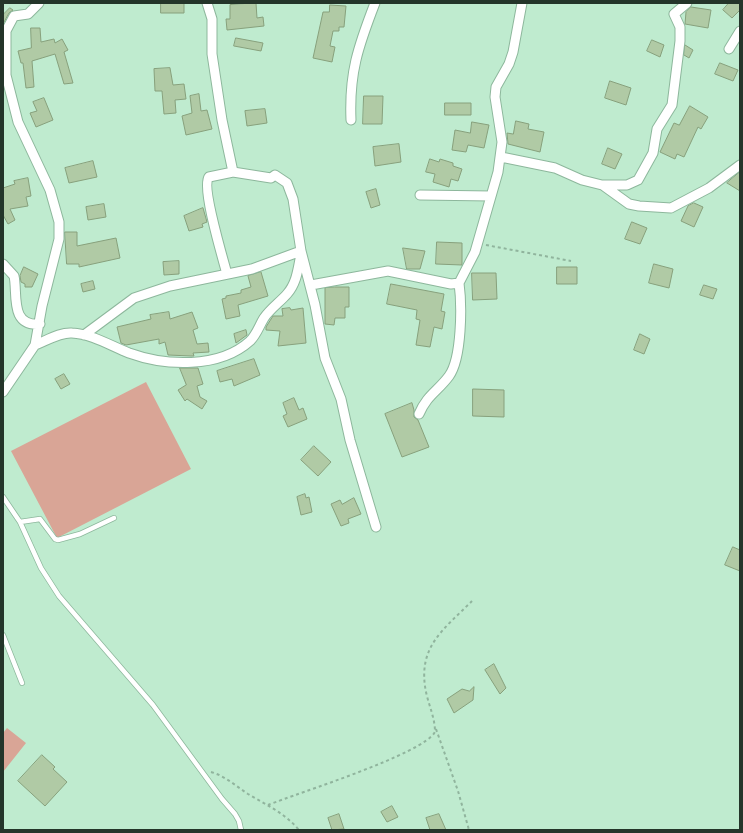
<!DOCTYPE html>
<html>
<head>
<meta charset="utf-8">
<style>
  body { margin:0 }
  #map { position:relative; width:743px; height:833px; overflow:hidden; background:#bfebcf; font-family:"Exo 2",sans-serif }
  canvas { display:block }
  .frame { position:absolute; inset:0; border:4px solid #24352a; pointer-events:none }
</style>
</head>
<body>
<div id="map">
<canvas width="743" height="833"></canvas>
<div class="frame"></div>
</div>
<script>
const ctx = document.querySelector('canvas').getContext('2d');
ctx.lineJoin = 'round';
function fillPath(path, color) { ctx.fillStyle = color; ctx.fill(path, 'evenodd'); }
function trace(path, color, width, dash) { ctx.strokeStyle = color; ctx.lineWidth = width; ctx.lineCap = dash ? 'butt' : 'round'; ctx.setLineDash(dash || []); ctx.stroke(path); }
const green = new Path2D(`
  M 146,382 L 191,469 L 57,538 L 11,451 Z
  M 7,728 L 26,743 L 3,772 L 3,733 Z`);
const building = new Path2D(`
  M 161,3 L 184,3 L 184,13 L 161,13 Z
  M 256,3 L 257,18 L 263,17 L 264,26 L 227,30 L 226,19 L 230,19 L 230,5 Z
  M 729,3 L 740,3 L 740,10 L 732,18 L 723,10 Z
  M 330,5 L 346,6 L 344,27 L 339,27 L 339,31 L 333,31 L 330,46 L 335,47 L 332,62 L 313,58 L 323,12 L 329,12 Z
  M 691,7 L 711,10 L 708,28 L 685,24 L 686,12 Z
  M 10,8 L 13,10 L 9,13 L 3,24 L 3,15 Z
  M 31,28 L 40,28 L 41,42 L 54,39 L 55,43 L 62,39 L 68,50 L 64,52 L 73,83 L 64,84 L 55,54 L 32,61 L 34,87 L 26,88 L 23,63 L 21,63 L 18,51 L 31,48 Z
  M 236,38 L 263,43 L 261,51 L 234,46 Z
  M 652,40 L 664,45 L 660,57 L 647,51 Z
  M 685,45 L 693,50 L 689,58 L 684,55 Z
  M 720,63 L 738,70 L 733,81 L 715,74 Z
  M 170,68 L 173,85 L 184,84 L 186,99 L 175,100 L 176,113 L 164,114 L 162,91 L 155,91 L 154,69 Z
  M 610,81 L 631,88 L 626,105 L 605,98 Z
  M 199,94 L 201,111 L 207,110 L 212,129 L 186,135 L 182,116 L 192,113 L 190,96 Z
  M 364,96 L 383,96 L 382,124 L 363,124 Z
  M 44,98 L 53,120 L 36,127 L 30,113 L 37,111 L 33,102 Z
  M 445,103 L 471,103 L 471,115 L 445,115 Z
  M 690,106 L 708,117 L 701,129 L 698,127 L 684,157 L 677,154 L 675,159 L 660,152 L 674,123 L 679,125 Z
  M 265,109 L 267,123 L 247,126 L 245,111 Z
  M 516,121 L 529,124 L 528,129 L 544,132 L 540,152 L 508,144 L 507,133 L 513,134 Z
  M 472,122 L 489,125 L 484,148 L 468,145 L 466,152 L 452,150 L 455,130 L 470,133 Z
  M 399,144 L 401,162 L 375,166 L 373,147 Z
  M 608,148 L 622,154 L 615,169 L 602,164 Z
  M 430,159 L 439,162 L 440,159 L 453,163 L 453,166 L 462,169 L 458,181 L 451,179 L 449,187 L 433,182 L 435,174 L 426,172 Z
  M 93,161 L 97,177 L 69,183 L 65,168 Z
  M 740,172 L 740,191 L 727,183 Z
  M 28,178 L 31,196 L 26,197 L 28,206 L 10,209 L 15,220 L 8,224 L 3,215 L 3,188 L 15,184 L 14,181 Z
  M 376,189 L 380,205 L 371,208 L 366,192 Z
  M 694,203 L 703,207 L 694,227 L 681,221 L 688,206 Z
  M 104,204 L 106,217 L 88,220 L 86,207 Z
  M 203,208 L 207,222 L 202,224 L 203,227 L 189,231 L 184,216 Z
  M 632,222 L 647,228 L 640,244 L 625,239 Z
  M 65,232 L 77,232 L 77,246 L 116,238 L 120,258 L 79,267 L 79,264 L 67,264 Z
  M 437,242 L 462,243 L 462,265 L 436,264 Z
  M 403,248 L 425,251 L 420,269 L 407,269 Z
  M 179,261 L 179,274 L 164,275 L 163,262 Z
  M 654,264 L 673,269 L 669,288 L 649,283 Z
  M 24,267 L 38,274 L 32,287 L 25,287 L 25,284 L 21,282 L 20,276 Z
  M 557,267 L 577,267 L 577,284 L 557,284 Z
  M 261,272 L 268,296 L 238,305 L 240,316 L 226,319 L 222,299 L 226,298 L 226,296 L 241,293 L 241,290 L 251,287 L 248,276 Z
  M 472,273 L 496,273 L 497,299 L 473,300 Z
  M 93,281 L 95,289 L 83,292 L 81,284 Z
  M 391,284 L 444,294 L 441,311 L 445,312 L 442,329 L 434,327 L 430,347 L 416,345 L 420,320 L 416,319 L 417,310 L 387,304 Z
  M 704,285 L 717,289 L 713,299 L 700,295 Z
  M 335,287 L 349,287 L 349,307 L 345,307 L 345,318 L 335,318 L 334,325 L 325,324 L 325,288 Z
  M 290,308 L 291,310 L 303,308 L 306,343 L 278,346 L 280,331 L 266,330 L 266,327 L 273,316 L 283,316 L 282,309 Z
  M 169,312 L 170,319 L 192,312 L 198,328 L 193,330 L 197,344 L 208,343 L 209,352 L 193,353 L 194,356 L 191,356 L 168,355 L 165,342 L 159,344 L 159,339 L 126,345 L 121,343 L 117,327 L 151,319 L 150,315 Z
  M 246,330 L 247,335 L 236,343 L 234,334 Z
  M 640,334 L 650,339 L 644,354 L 634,350 Z
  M 254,359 L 260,375 L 234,386 L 232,379 L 220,382 L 217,371 Z
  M 180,368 L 198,368 L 203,384 L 197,386 L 200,397 L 207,401 L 202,409 L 187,399 L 185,401 L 178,390 L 186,385 Z
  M 64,374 L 70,384 L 61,389 L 55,379 Z
  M 473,389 L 504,390 L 504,417 L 473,416 Z
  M 294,398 L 299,410 L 303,408 L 307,419 L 288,427 L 283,416 L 287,414 L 283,403 Z
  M 412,403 L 414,410 L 414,417 L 418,420 L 429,447 L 402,457 L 385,414 Z
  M 314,446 L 331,462 L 318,476 L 301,460 Z
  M 305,494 L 306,498 L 309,497 L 312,512 L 301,515 L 297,497 Z
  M 354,498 L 361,514 L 348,519 L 349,523 L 341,526 L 331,504 L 340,500 L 342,504 Z
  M 733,547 L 740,550 L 740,571 L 725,565 Z
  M 494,664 L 506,688 L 500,694 L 485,670 Z
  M 474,687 L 473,700 L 454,713 L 447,699 L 462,689 L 469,691 Z
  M 42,755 L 55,767 L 53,769 L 67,782 L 45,806 L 18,781 Z
  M 392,806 L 398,817 L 387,822 L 381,812 Z
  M 339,814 L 344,829 L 332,830 L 328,818 Z
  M 439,814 L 446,830 L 430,830 L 426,818 Z`);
const path = new Path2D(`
  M 486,245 L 571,261
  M 436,729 L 458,791 L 469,830
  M 211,772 C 225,776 236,786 248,794 C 266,805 285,813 299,830
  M 268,805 C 298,793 423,754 435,732 C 435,718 429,706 426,692 C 417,647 443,630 472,601`);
const service = new Path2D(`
  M 3,497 L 20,522 L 41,568 L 59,596 L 153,705 L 222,799 L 235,814 L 239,821 L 241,830
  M 20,522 L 40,519 L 55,539 L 58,540 L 80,534 L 114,518
  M 3,635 L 22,683`);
const minor = new Path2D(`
  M 207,3 L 212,19 L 212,54 L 222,120 L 233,172 L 271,178 L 275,175 L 287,183 L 293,199 L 301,251 L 315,305 L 325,358 L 341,399 L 350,440 L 376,527
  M 729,49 L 740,31
  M 351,120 C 349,73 358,47 375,3
  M 501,157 L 555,168 L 582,180 L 602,185 L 627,185 L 638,180 L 653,153 L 657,129 L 672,105 L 680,41 L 680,27 L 674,14 L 687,3
  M 604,186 L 629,204 L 639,206 L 671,208 L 709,188 L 740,165
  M 420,195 L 491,196
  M 3,264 L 14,276 C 18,293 9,327 40,324
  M 227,274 C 223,259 201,186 209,177 L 233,172
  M 311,285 L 388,271 L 451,284 L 459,283 L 475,252 L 498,172 L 502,142 L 495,97 L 496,87 L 509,64 L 513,52 L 522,3
  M 84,335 L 134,298 L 170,286 L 252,269 L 301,251
  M 35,345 C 46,341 60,332 72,333 C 92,334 111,346 129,353 C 165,366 219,369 250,341 C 257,334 259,326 264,318 C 270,309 280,302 287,294 C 297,283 298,268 301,254
  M 3,392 L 35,345 L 42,306 L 59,239 L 59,222 L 50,190 L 18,122 L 6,75 L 6,31 L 14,16 L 28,14 L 39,3
  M 419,414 C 427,395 438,391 449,376 C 462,358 462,305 459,283`);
fillPath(green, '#d9a596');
fillPath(building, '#b0caa5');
trace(building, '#87a07c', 1);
trace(service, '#8db79c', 6);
trace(minor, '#8db79c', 11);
trace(path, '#90b49d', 2, [3, 3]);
trace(service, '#fff', 4.5);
trace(minor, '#fff', 9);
</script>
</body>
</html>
